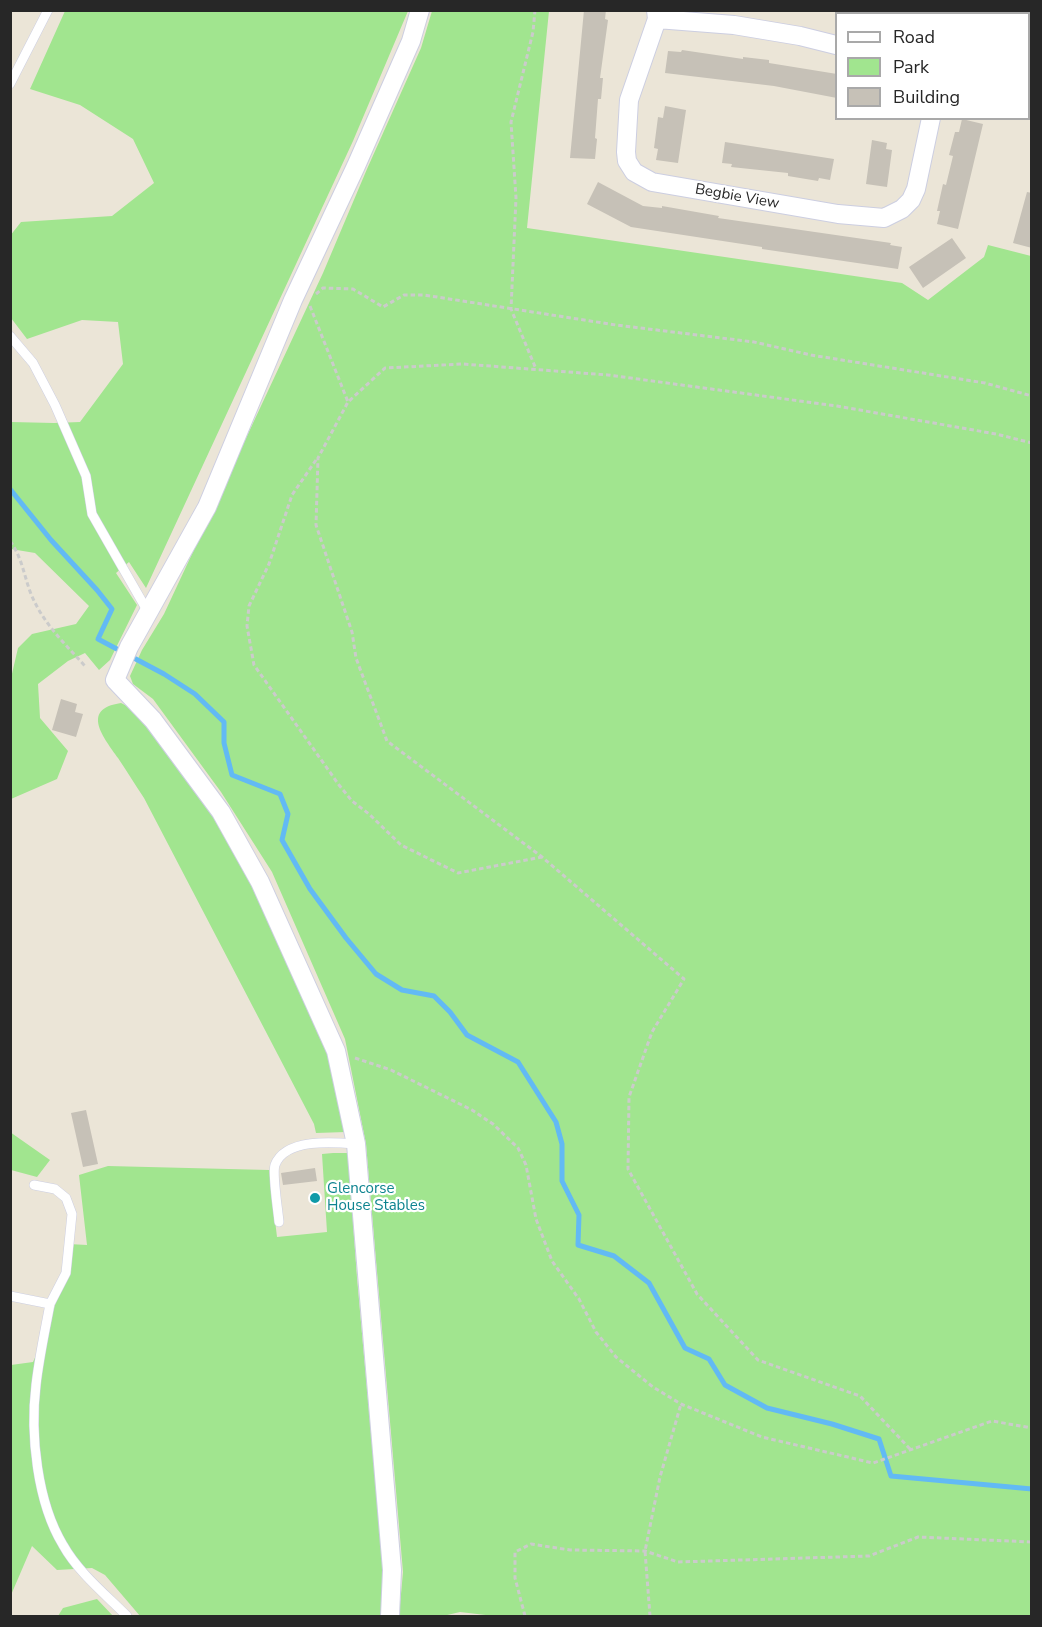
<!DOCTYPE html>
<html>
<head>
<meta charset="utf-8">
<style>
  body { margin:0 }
  #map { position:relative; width:1042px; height:1627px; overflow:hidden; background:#ebe5d7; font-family:"Nunito Sans",sans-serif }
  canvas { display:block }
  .frame { position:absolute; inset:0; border:12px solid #272727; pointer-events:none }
  .legend { position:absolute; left:835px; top:12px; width:195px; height:108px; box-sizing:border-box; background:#fff; border:2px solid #a9a9a9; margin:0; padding:8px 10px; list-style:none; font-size:18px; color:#272727 }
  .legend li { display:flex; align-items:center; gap:12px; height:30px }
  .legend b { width:30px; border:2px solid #a9a9a9 }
</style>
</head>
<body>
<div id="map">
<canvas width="1042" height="1627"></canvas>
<div class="frame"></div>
<ul class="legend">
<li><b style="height:8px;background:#fff"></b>Road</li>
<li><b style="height:16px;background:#a1e58f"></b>Park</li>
<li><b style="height:16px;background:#c6c1b7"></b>Building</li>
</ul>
</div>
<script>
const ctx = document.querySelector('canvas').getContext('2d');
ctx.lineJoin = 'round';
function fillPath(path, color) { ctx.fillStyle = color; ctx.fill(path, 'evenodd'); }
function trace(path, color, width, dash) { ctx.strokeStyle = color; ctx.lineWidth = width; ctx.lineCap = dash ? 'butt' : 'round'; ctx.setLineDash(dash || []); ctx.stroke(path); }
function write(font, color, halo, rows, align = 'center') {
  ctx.font = font + ' "Nunito Sans",sans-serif'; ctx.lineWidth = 4.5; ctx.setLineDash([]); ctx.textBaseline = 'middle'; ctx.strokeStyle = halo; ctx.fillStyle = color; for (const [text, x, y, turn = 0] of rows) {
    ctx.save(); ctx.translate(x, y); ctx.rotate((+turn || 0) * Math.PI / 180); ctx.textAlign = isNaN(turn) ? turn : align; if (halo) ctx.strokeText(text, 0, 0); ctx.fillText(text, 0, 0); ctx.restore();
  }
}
const green = new Path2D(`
  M 65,11 L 408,11 L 353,141 L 146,588 L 129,562 L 116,573 L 137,605 L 110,660 L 99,670 L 85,653 L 68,661 L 38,684 L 40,718 L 68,751 L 57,779 L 11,799 L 11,678 L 18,648 L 32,634 L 76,624 L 89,606 L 35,553 L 11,549 L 11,422 L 54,423 L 80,422 L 123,364 L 118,322 L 82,320 L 27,339 L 11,318 L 10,236 L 21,222 L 112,216 L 154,183 L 133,139 L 80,105 L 30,89 Z
  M 432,11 L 549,11 L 527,228 L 902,283 L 928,300 L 984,257 L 988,245 L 1031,256 L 1031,1616 L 494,1616 L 460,1612 L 443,1616 L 399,1616 L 403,1572 L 366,1144 L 345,1039 L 272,872 L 221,792 L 153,699 L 133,684 L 130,676 L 142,650 L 164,614 L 323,273 L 367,169 L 421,48 Z
  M 121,703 L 135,710 L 191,779 L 255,884 L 328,1050 L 346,1132 L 316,1133 L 314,1124 L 144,798 C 135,785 127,771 118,758 C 105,739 79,709 121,703 Z
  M 10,1132 L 50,1160 L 37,1177 L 11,1170 Z
  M 333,1153 L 348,1153 L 357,1278 L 383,1567 L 382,1616 L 140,1616 L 105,1575 L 92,1568 L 57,1570 L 32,1546 L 11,1595 L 11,1365 L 33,1362 L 46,1333 L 55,1305 L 68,1244 L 87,1245 L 79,1175 L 108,1166 L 269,1170 L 277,1237 L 327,1232 L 322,1154 Z
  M 97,1599 L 113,1616 L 58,1616 L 63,1608 Z`);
const stream = new Path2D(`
  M 10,489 L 51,540 L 97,590 L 112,609 L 98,639 L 164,674 L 195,694 L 224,722 L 224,743 L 232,775 L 280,794 L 288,814 L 282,840 L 310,889 L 346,938 L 376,974 L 402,990 L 434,996 L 450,1012 L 467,1035 L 518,1062 L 556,1122 L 562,1144 L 562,1181 L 579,1215 L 578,1245 L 614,1256 L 649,1283 L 685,1348 L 709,1359 L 725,1385 L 767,1408 L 832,1424 L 879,1439 L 891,1476 L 1032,1489`);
const building = new Path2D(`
  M 584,10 L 606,10 L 605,19 L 608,20 L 600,78 L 603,78 L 601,99 L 598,99 L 595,138 L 597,139 L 595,159 L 570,158 Z
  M 682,50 L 743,59 L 743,57 L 769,60 L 769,63 L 837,74 L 837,98 L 774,86 L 665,73 L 668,51 L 681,52 Z
  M 665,106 L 686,110 L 678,163 L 656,160 L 658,149 L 654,148 L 658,117 L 663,118 Z
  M 962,119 L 983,124 L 958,229 L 937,224 L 940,211 L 937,211 L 943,184 L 946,185 L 953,156 L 949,155 L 955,132 L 959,132 Z
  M 872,140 L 887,143 L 886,149 L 892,150 L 887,187 L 866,184 Z
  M 725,142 L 834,159 L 830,180 L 819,178 L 818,181 L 788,176 L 788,173 L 731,167 L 732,164 L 722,163 Z
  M 598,182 L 643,206 L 662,208 L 662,206 L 719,216 L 718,218 L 891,243 L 890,245 L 902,247 L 898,269 L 762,249 L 762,247 L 631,227 L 587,204 Z
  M 1027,192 L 1032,193 L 1032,248 L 1013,243 Z
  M 952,238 L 966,258 L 923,288 L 909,267 Z
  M 61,699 L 77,704 L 75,712 L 83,714 L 76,737 L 52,730 Z
  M 86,1110 L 98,1164 L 83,1167 L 71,1113 Z
  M 315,1168 L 317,1181 L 283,1185 L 281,1173 Z`);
const path = new Path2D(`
  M 535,10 L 533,32 L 511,122 L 516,198 L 511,309 L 536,369
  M 316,294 L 323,288 L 353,289 L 383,307 L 404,295 L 424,295 L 616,325 L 754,342 L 811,355 L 985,383 L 1032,396
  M 310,306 L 348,402
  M 316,460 L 292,495 L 269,564 L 249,606 L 247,626 L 254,665 L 339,785 L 352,801 L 369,814 L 401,845 L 458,873 L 542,857
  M 10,541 C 22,557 24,576 31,594 C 43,623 64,643 85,666
  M 355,1058 L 391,1070 L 472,1110 L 493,1124 L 518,1148 L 526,1165 L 536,1219 L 552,1261 L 579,1299 L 596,1332 L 616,1357 L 653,1387 L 681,1404 L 762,1437 L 873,1463 L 992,1421 L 1032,1428
  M 910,1449 L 860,1396 L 758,1360 L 697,1294 L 628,1169 L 629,1097 L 652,1032 L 684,979 L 542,857 L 387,741 L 356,658 L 352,632 L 316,525 L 318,458 L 348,402 L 385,368 L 463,364 L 608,375 L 837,406 L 996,434 L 1032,443
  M 525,1616 L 515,1578 L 515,1552 L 531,1544 L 570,1550 L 645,1551 L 678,1562 L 869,1556 L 918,1537 L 1032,1542
  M 650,1616 L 645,1551 L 660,1477 L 681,1404`);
const lane = new Path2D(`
  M 10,84 L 48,10
  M 10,336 L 33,363 L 55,405 L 86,476 L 92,514 L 148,612
  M 34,1185 L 55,1189 L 66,1198 L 72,1214 L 66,1273 L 50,1304
  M 279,1222 C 278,1210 272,1174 275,1165 C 285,1138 333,1142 356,1144
  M 10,1296 L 50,1304 C 45,1331 39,1358 36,1385 C 30,1434 37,1502 63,1545 C 78,1572 105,1594 127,1616`);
const street = new Path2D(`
  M 656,10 L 657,19 L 629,100 L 626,152 L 627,161 L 634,172 L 652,182 L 838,214 L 884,218 L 902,209 L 911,200 L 916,189 L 931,118
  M 994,14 L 995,10
  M 657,19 L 734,25 L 800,36 L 836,45
  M 1028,39 L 1032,39
  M 390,1616 L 392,1570 L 356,1144 L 336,1051 L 260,882 L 221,812 L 153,720 L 115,680 L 129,647 L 207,507 L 293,300 L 356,166 L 411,41 L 420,10`);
const markers = [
  [315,1198,6,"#0f9aa8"]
];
const streetNames = [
  ["Begbie View",737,197,10]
];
const cultureNames = [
  ["Glencorse",327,1189],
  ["House Stables",327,1206]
];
fillPath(green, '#a1e58f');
trace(stream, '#62baf4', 5);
fillPath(building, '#c6c1b7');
trace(lane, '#cccee1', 10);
trace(street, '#cccee1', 20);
trace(path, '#cbcbcb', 3, [4.5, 3]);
trace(lane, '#fff', 9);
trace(street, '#fff', 18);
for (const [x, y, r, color] of markers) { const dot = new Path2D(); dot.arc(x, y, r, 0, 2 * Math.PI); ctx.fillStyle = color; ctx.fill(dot); trace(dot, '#fff', 2); }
write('15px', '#272727', '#fff', streetNames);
write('15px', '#0d838f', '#fff', cultureNames, 'left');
</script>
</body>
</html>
